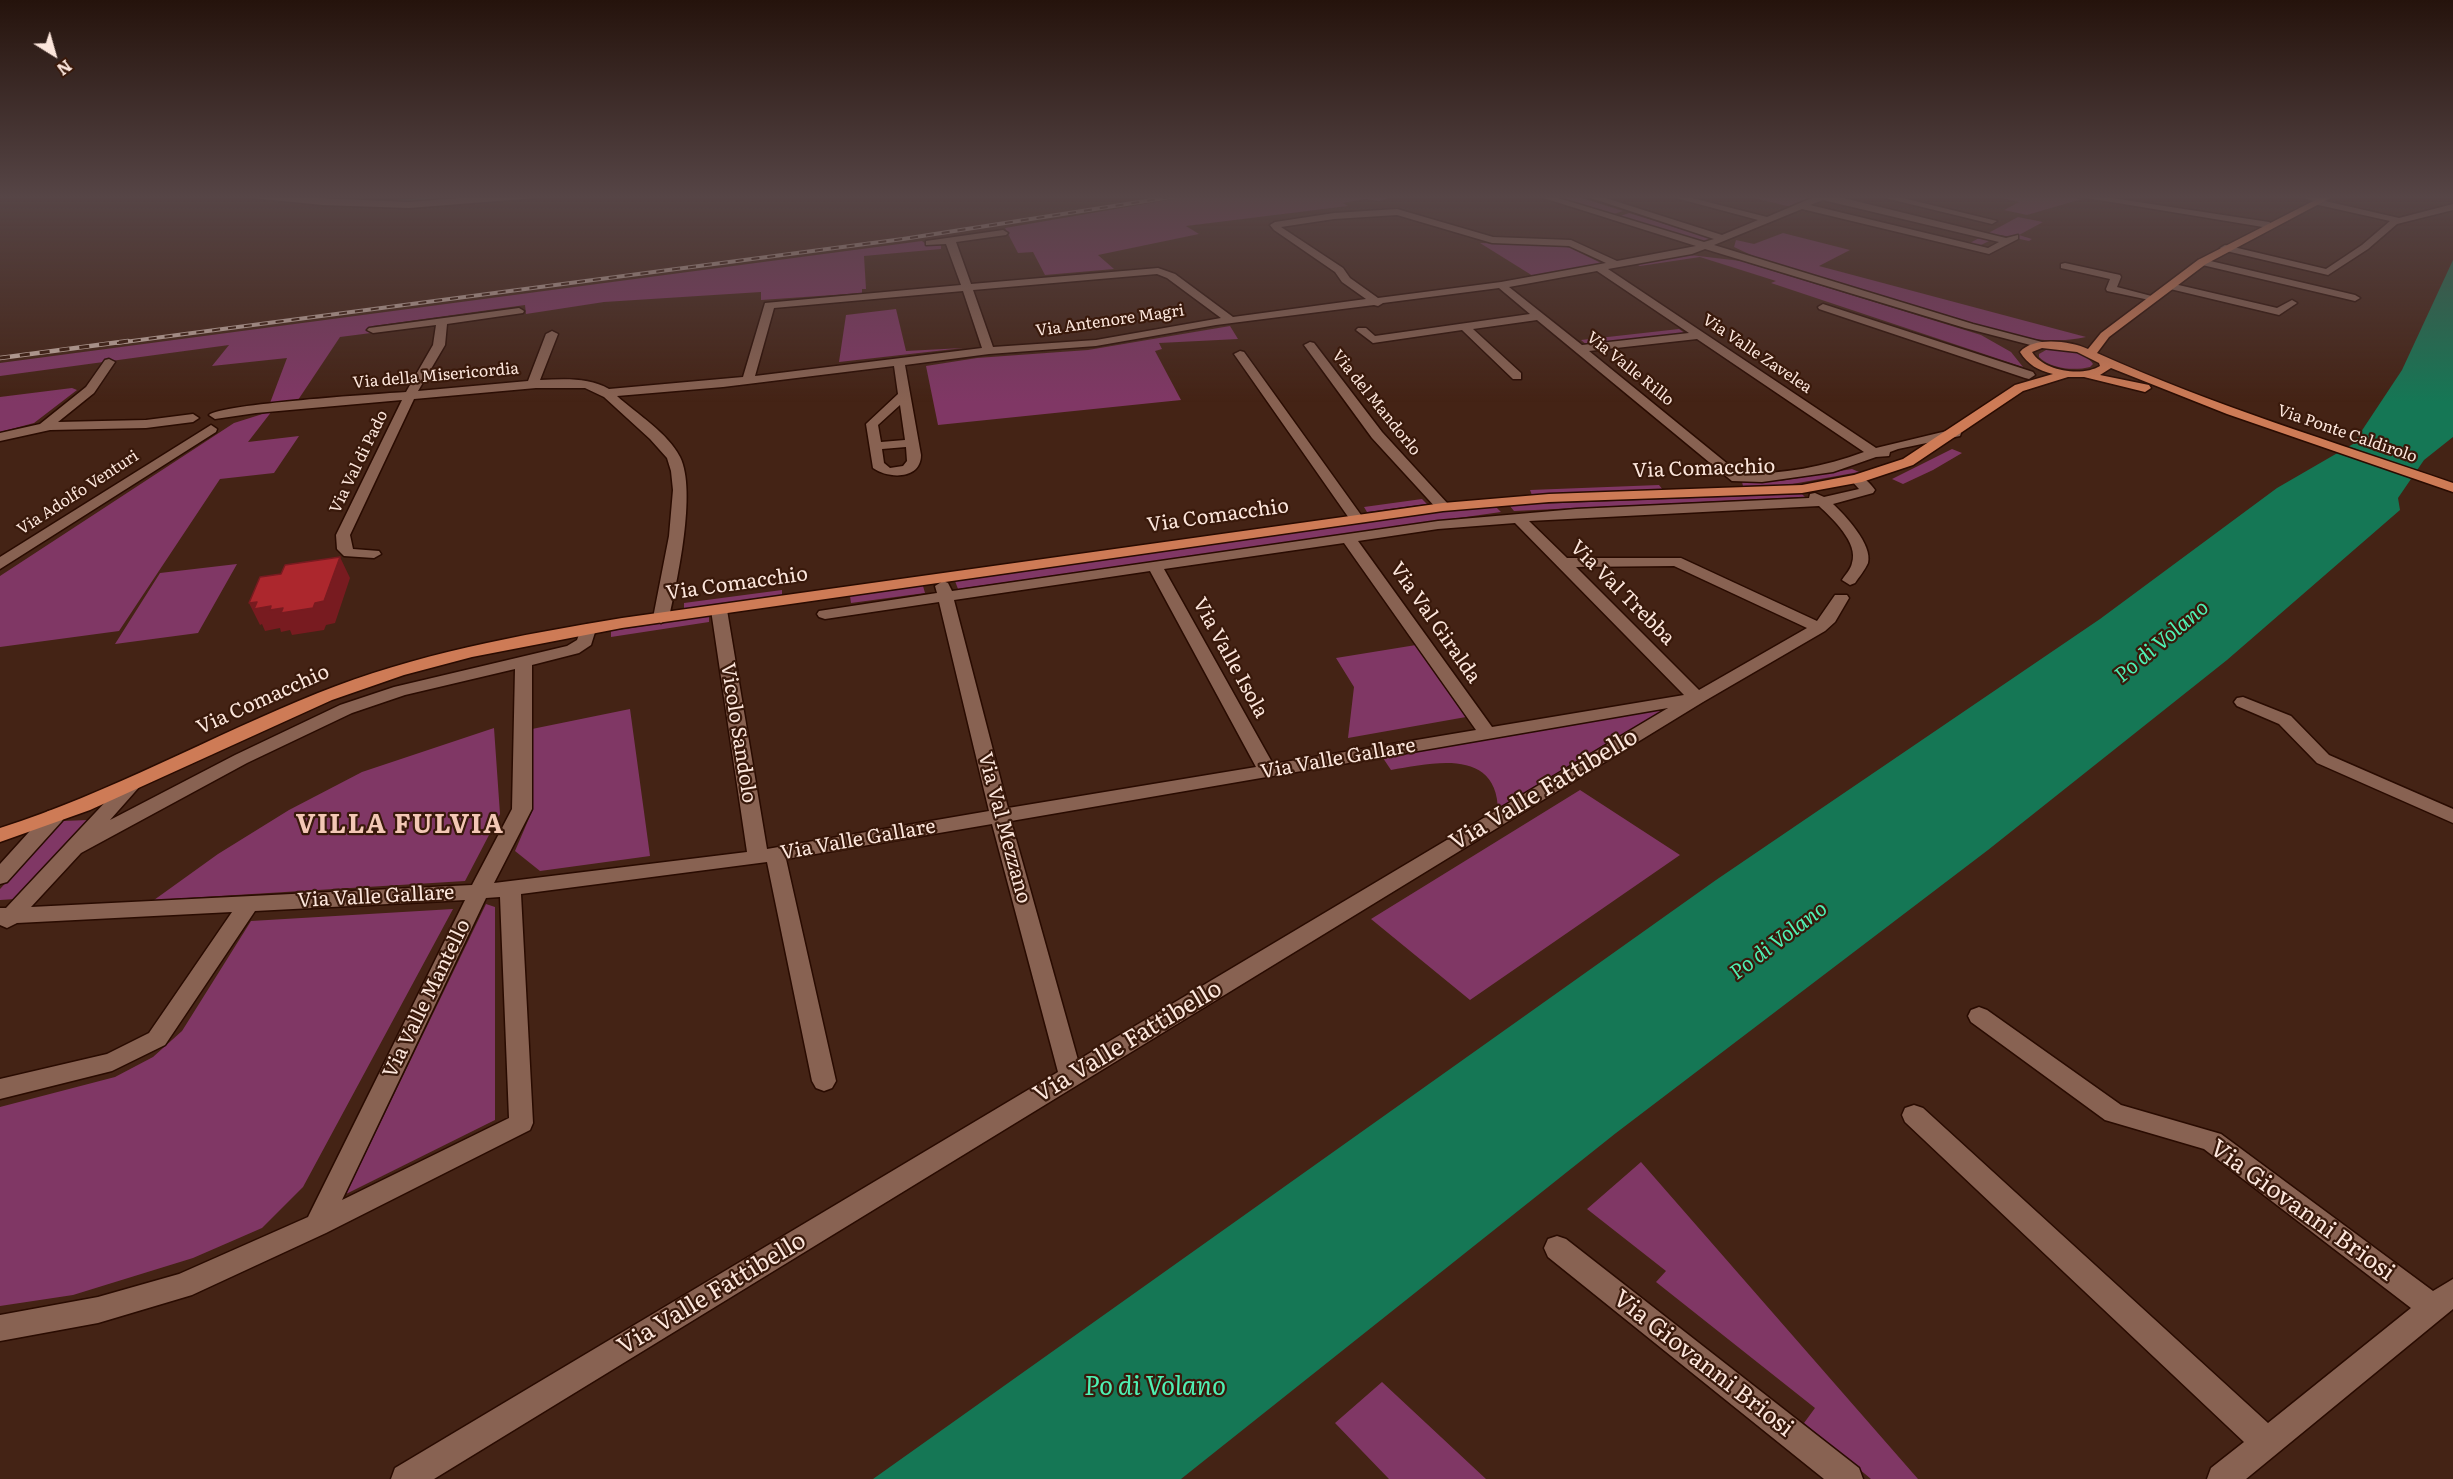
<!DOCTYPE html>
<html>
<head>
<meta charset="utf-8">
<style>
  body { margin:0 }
  #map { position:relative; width:2453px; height:1479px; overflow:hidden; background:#442315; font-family:Literata,serif }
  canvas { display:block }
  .north { position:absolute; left:24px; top:24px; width:60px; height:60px; -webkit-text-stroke:4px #39190b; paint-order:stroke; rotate:143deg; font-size:16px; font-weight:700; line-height:24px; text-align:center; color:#fce6dc }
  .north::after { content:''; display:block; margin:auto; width:21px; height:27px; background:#fce6dc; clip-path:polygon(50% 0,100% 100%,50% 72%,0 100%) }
</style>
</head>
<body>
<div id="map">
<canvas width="2453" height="1479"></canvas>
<div class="north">N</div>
</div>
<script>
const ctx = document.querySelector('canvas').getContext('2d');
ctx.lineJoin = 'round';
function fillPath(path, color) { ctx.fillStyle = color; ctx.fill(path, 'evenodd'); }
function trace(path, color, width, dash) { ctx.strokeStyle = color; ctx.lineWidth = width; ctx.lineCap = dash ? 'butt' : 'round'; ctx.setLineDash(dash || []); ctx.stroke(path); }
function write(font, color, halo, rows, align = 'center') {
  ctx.font = font + ' Literata,serif'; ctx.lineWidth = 4.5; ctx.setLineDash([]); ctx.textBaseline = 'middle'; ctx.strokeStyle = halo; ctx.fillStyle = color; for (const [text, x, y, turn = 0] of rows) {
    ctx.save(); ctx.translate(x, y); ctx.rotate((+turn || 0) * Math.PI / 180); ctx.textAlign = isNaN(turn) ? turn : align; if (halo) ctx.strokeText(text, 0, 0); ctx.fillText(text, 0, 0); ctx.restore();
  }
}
const green = new Path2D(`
  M 1196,195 L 1399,195 L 1379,201 L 1365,199 L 1343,203 L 1348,206 L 1186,226 L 1199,234 L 1098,255 L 1114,269 L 1045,275 L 1033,252 L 1018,253 L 1005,228 Z
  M 1545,195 L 1573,195 L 1623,211 L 1611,215 Z
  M 1742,195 L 1793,195 L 1810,199 L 1791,207 Z
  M 1989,195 L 2056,195 L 2082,199 L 2027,215 L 2004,210 L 2019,202 Z
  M 1629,213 L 1713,239 L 1704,243 L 1617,217 Z
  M 2018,217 L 2043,222 L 2019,235 L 2032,239 L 2029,241 L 2001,235 L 1979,246 L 1968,244 Z
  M 1783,233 L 1850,250 L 1819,266 L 2086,337 C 2054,344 2025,339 1994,331 L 1764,261 L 1734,247 L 1736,240 L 1754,244 Z
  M 922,241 L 928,246 L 941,245 L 941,249 L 864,256 L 866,289 L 862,289 L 862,293 L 761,300 L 761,292 L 604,302 L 526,314 L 525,305 L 373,326 L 371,333 L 340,337 L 298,400 L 270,403 L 287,358 L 212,366 L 229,345 L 0,376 L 0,363 Z
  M 1480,243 L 1560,245 L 1570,248 L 1603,264 L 1533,276 Z
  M 1690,255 L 1741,261 L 1981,335 L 2011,352 L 2023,367 L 1771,283 L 1776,281 L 1700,257 L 1640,266 L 1636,264 Z
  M 896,309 L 906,351 L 963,348 L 839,362 L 846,315 Z
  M 1230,326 L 1238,339 L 1159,343 L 1162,349 L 1155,351 L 1181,400 L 938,425 L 926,366 L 977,358 L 1088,350 Z
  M 1679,329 L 1686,334 L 1587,345 L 1581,340 Z
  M 2046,350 C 2061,349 2085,351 2093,364 L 2090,367 C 2074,371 2051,369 2039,357 L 2039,354 Z
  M 72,388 L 77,390 L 34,423 L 0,432 L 0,397 Z
  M 272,411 L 248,442 L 299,436 L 274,473 L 220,479 L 119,631 L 0,647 L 0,576 L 234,423 Z
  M 1952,449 L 1962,453 L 1933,470 L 1903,484 L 1892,479 Z
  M 1852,469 L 1859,472 L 1787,485 L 1743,486 L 1742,482 L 1780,481 Z
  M 1659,485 L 1663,490 L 1532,495 L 1530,490 Z
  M 1802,494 L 1805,497 L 1514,511 L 1509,505 Z
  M 1422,499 L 1427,504 L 1367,512 L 1364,507 Z
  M 1496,507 L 1501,512 L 958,589 L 955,581 L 1447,511 Z
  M 237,564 L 198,633 L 115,644 L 160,573 Z
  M 923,586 L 925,593 L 851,603 L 850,596 Z
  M 782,590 L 782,596 L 684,609 L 684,603 Z
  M 709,616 L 709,622 L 611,637 L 611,631 Z
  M 1416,645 L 1466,717 L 1348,738 L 1354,687 L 1336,658 Z
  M 1675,706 L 1498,812 C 1498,747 1433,763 1391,770 L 1381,755 Z
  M 630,709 L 650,856 L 540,871 L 515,851 L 533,809 L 532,729 Z
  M 494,728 L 500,814 L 465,881 L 154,900 L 218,854 L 289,810 L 362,772 Z
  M 1580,790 L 1680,855 L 1470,1000 L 1371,919 Z
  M 88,820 L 15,899 L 0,900 L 0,889 L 63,821 Z
  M 486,904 L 495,907 L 495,1120 L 346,1194 Z
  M 453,909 L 303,1187 L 262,1228 L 193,1258 L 73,1295 L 0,1306 L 0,1107 L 115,1077 L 153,1057 L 182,1031 L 251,921 Z
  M 1641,1162 L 1918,1479 L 1871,1479 L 1804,1423 L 1815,1408 L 1656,1282 L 1666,1271 L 1587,1209 Z
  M 1382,1382 L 1486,1479 L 1389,1479 L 1335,1423 Z`);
const water = new Path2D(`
  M 2453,260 L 2453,437 L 2424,460 L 2398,498 L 2400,510 L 2227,660 L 1988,850 L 1616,1133 L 1181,1479 L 873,1479 L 1716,880 L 2100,619 L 2277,488 L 2353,444 L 2402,370 Z`);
const stream = new Path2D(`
  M 315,197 L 362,200
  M 398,202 L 489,195`);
const minor = new Path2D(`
  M 249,195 L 409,202 L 499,195 L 539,195 L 535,198 L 409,208 L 323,205 L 253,198 Z
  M 1534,195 L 1548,195 L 1704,242 L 1714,239 L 1582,195 L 1596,195 L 1722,235 L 1758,220 L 1665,195 L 1680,195 L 1767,217 L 1819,195 L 1831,195 L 2006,238 L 2018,235 L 2018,239 L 1989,254 L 1802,209 L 1714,245 L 1973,324 L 2046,343 L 2048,345 L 2042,348 L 1965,328 L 1705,249 L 1692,254 L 1608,269 L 1876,448 L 1955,429 L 1961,433 L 1960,436 L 1898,449 L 1890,452 L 1889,456 L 1876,457 L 1833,472 L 1762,482 L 1732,481 L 1537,320 L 1473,329 L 1521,373 L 1521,379 L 1513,379 L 1462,330 L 1373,343 L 1356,330 L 1358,328 L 1366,328 L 1375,336 L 1530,314 L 1499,288 L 1383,303 L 1378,306 L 1374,305 L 1216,325 L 1096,346 L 989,354 L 905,365 L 921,455 C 921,480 888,479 873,468 L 866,424 L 898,394 L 894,366 L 723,387 L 617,396 C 637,414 668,433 680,457 C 697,491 677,581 669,618 L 661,623 L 653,618 L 669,536 L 673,490 L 671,471 L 667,458 L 650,439 L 604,397 L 585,388 L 536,388 L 414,399 L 350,535 L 353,549 L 379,551 L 381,554 L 374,558 L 344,556 L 337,549 L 336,535 L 402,400 L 256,413 L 215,419 L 209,415 C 220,404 378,394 406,392 L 433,345 L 436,325 L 373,333 L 367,330 L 369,328 L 519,308 L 524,311 L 523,313 L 447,324 L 445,345 L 418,391 L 528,381 L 546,334 L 552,331 L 558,334 L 540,380 C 563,379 589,377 609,389 L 743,377 L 765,303 L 961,285 L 946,244 L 926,245 L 926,241 L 1003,230 L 1008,233 L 1006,235 L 956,242 L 971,284 L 1158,268 L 1175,274 L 1233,317 L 1366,299 L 1342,282 L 1335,272 L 1274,230 L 1270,225 L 1275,222 L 1334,213 L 1397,209 L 1493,237 L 1571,240 L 1617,261 L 1696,246 ZM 1823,200 L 1999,242 L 1988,248 L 1810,205 ZM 1397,215 L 1492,243 L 1569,246 L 1606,263 L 1501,282 L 1378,298 L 1350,278 L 1343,268 L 1281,227 L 1334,219 ZM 1597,271 L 1689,333 L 1582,345 L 1509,287 ZM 1157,274 L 1167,278 L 1221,318 L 1096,340 L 993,347 L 973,290 ZM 963,291 L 982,348 L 755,376 L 774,308 ZM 1697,339 L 1864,452 C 1824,467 1783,474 1740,474 L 1589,351 ZM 900,405 L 905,440 L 881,442 L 878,425 ZM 906,447 L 907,461 L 903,466 L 890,468 L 884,463 L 882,449 Z
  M 1873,195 L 1890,195 L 1997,221 L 1992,224 Z
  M 2069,195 L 2092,195 L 2269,222 L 2274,225 L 2269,228 Z
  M 2296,195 L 2324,198 L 2325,201 L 2399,218 L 2453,204 L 2453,210 L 2397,224 L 2368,249 L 2328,275 L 2222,250 L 2220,248 L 2225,245 L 2326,269 L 2362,245 L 2390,221 L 2314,204 L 2313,201 Z
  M 2202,259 L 2355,295 L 2360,298 L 2355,301 L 2198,264 L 2198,260 Z
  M 2065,263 L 2120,275 L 2121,277 L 2117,287 L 2159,298 L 2154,301 L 2107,291 L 2106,289 L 2110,279 L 2061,268 L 2061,264 Z
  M 2170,283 L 2277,308 L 2292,300 L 2297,303 L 2279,315 L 2166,288 L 2165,286 Z
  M 1823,304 L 2033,372 L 2035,375 L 2029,379 L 2025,378 L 1819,309 L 1818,307 Z
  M 1310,342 L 1314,343 L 1382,432 L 1448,504 L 1450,507 L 1448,510 L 1438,510 L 1372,438 L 1304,345 Z
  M 1240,351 L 1244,352 L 1361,515 L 1363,518 L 1361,521 L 1351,521 L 1234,354 Z
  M 109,359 L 115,362 L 94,393 L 58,422 L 146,420 L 193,414 L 199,418 L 193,422 L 146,428 L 50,430 L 0,441 L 0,433 L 40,424 L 86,387 L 105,360 Z
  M 211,425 L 217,429 L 216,432 L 0,569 L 0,557 Z
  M 1857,475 C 1864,477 1871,484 1875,490 L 1873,493 L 1833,504 C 1845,515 1873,545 1868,563 C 1865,570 1859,577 1855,583 L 1850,585 L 1842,580 C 1845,575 1851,569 1852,563 C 1859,543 1832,518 1819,506 L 1529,521 L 1567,558 L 1681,558 L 1817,621 L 1835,595 L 1847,595 L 1849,598 L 1835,622 L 1825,631 L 1703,702 L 434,1479 L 391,1479 L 395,1468 L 1058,1072 L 992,824 L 786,859 L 836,1081 L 832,1088 L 824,1091 L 816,1088 L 812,1081 L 767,862 L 521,894 L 533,1123 L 530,1130 L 326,1233 L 192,1295 L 98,1323 L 0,1341 L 0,1315 L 98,1297 L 179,1274 L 308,1217 L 465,900 L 255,911 L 165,1045 L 112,1071 L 0,1099 L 0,1079 L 107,1054 L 149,1033 L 232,912 L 17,923 L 7,928 L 0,925 L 0,908 L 6,908 L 125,781 L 139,781 L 141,785 L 110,820 L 235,755 L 340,705 L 394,687 L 567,646 L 577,640 L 582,626 L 588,624 L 596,629 L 591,645 L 579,653 L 532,665 L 532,809 L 494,883 L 747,852 L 711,610 L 719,605 L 727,610 L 767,849 L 989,811 L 939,602 L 825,619 L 819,617 L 817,614 L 819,611 L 937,593 L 935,586 L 943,581 L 948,583 L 952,591 L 1438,521 L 1576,509 L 1809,498 L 1810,494 L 1815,493 L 1824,497 L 1859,489 L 1850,479 ZM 1515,523 L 1684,695 L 1492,727 L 1358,541 L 1438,529 ZM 1344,543 L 1476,730 L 1273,764 L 1164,569 ZM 1674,566 L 1807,628 L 1699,690 L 1576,567 ZM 1150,571 L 1256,767 L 1008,808 L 954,600 ZM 515,669 L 512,809 L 472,885 L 31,907 L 81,853 L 247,763 L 352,713 L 405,695 ZM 1668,708 L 1078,1060 L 1011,821 ZM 500,897 L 509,1118 L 342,1200 L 486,898 Z
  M 2243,697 L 2291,716 L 2329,755 L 2453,809 L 2453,823 L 2317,763 L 2279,724 L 2237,706 L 2234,702 L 2237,698 Z
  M 55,810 L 62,811 L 65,816 L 62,821 L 7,882 L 0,884 L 0,864 L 48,811 Z
  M 1979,1007 L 1987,1010 L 2121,1105 L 2221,1134 L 2433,1291 L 2453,1279 L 2453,1309 L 2246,1479 L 2207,1479 L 2211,1468 L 2244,1442 L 1905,1122 L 1902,1115 L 1905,1108 L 1914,1105 L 1923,1108 L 2268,1423 L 2411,1308 L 2204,1149 L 2105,1120 L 1971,1022 L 1968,1016 L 1971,1010 Z
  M 1557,1236 L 1566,1239 L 1859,1468 L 1863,1479 L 1824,1479 L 1548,1257 L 1544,1248 L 1548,1239 Z`);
const major = new Path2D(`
  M 2325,195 L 2336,195 L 2206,264 L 2109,337 L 2097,353 C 2212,405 2334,442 2453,483 L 2453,492 L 2227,414 L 2111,368 L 2100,375 L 2149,385 L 2151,388 L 2145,392 L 2084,377 L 2068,377 L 2023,391 L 1913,465 L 1862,482 L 1802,493 L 1549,502 L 1443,511 L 622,628 L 472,657 L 404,675 L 332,700 L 90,810 L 0,842 L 0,828 C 110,793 211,736 318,693 C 415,654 519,635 622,618 L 1443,503 L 1549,494 L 1802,485 L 1854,475 L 1903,459 L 2015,385 L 2053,374 C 2038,370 2028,365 2020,352 C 2033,336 2071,341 2088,349 L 2101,333 L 2198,260 ZM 2042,348 L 2077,352 L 2099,363 L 2100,366 C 2082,377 2043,371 2032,352 Z`);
const railFar1 = new Path2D(`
  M 117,343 L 903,239 L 1184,195`);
const rail = new Path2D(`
  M 0,358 L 128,341`);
const shadedWall = new Path2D(`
  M 340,557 L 350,578 L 335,623 L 326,625 L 324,630 L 292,635 L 290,630 L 281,632 L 280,628 L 265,631 L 262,624 L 260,625 L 249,603 L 257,602 L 271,606 L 315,603 Z`);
const building = new Path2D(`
  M 340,557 L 324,601 L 315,603 L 313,608 L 281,613 L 283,608 L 270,610 L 271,606 L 254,609 L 257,602 L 249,603 L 260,577 L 281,574 L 285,565 Z`);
const farStreetnames = [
  ["Via Antenore Magri",1110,321,-8],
  ["Via Valle Zavelea",1757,354,34],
  ["Via Valle Rillo",1630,369,39],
  ["Via della Misericordia",436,376,-5],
  ["Via del Mandorlo",1376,403,51],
  ["Via Ponte Caldirolo",2347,434,19],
  ["Via Val di Pado",359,462,-64],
  ["Via Adolfo Venturi",78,493,-33]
];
const streetNames = [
  ["Via Comacchio",1704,469,-2],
  ["Via Comacchio",1218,516,-8],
  ["Via Comacchio",737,584,-8],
  ["Via Val Trebba",1622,593,45],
  ["Via Val Giralda",1435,623,55],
  ["Via Valle Isola",1230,658,61],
  ["Via Comacchio",263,700,-24],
  ["Vicolo Sandolo",738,733,81],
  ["Via Valle Gallare",1338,759,-10],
  ["Via Val Mezzano",1004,828,75],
  ["Via Valle Gallare",858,840,-10],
  ["Via Valle Gallare",376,897,-3],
  ["Via Valle Mantello",427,999,-64]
];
const waterNames = [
  ["Po di Volano",2162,642,-40],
  ["Po di Volano",1779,941,-37]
];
const nearStreetnames = [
  ["Via Valle Fattibello",1544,790,-31],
  ["Via Valle Fattibello",1128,1042,-31],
  ["Via Giovanni Briosi",2302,1211,36],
  ["Via Valle Fattibello",712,1294,-31],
  ["Via Giovanni Briosi",1703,1364,38]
];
const districtNames = [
  ["VILLA FULVIA",400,825]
];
const nearWaternames = [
  ["Po di Volano",1155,1387]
];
fillPath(green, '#803765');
fillPath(water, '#157755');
trace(stream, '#157755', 4.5);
trace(minor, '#290b01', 3);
trace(major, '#290b01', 3);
fillPath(minor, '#886252');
fillPath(major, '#ce7b56');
trace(railFar1, '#c6ada2', 4);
trace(rail, '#c6ada2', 4.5);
trace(railFar1, '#39190b', 2, [8]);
trace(rail, '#39190b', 3, [10]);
fillPath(shadedWall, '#781b20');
fillPath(building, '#ac272d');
trace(building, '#781b20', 1.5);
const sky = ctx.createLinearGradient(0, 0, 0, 402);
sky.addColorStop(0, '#25130c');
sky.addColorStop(0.49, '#564546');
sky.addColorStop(1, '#56454600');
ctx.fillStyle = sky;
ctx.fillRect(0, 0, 2453, 402);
write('16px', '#fce6dc', '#39190b', farStreetnames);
write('20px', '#fce6dc', '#39190b', streetNames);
write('italic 21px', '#4ff1b4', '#39190b', waterNames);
write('24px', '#fce6dc', '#39190b', nearStreetnames);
ctx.letterSpacing = '1.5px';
write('bold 26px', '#f3c7b5', '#39190b', districtNames);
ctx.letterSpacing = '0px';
write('italic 26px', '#4ff1b4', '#39190b', nearWaternames);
</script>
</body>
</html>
